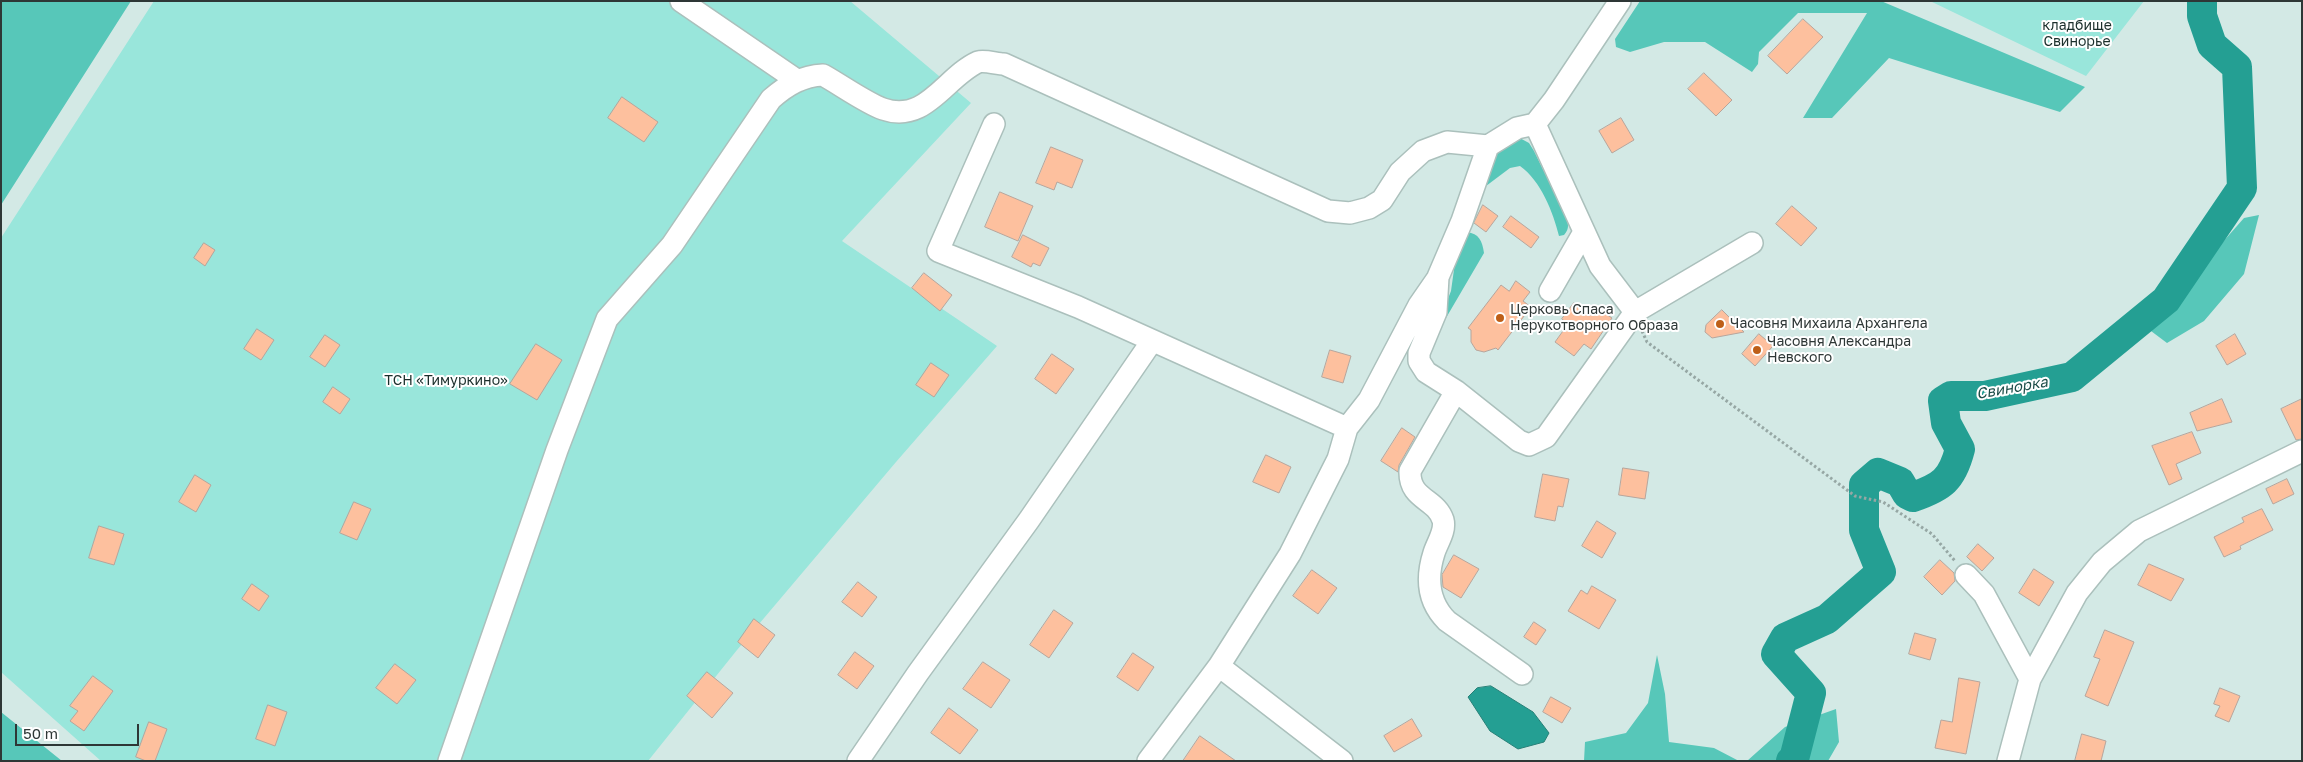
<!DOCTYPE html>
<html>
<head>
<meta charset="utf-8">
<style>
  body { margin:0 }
  #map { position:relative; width:2303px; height:762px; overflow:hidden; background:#d3e9e5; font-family:"Golos Text",sans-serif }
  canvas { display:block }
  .frame { position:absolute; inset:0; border:2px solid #2e3736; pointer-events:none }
  .scale { position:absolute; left:15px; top:724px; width:124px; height:22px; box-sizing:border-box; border:2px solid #2e3736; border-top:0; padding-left:6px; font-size:15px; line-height:18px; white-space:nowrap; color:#2e3736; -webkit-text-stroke:4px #fff; paint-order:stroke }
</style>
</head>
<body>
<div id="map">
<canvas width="2303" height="762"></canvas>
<div class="frame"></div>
<div class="scale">50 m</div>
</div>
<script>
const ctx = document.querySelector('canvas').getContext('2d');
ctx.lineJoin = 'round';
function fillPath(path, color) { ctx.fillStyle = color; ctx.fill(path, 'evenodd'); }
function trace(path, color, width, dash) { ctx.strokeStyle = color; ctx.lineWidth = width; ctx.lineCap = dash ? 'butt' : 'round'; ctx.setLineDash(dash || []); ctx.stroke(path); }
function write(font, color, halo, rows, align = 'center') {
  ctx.font = font + ' "Golos Text",sans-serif'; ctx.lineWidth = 4; ctx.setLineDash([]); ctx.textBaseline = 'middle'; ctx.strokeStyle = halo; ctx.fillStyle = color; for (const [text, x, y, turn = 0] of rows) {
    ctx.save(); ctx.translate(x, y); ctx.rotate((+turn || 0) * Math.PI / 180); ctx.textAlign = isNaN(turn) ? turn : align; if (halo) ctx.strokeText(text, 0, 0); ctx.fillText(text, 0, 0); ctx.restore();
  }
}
const green = new Path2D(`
  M 154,1 L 850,1 L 971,103 L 842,241 L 997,346 L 896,462 L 737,650 L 648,761 L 101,761 L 1,672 L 1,238 Z
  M 1930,1 L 2144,1 L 2086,76 Z`);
const forest = new Path2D(`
  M 1,1 L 131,1 L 1,205 Z
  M 1640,1 L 1881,1 L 2085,87 L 2060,112 L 1889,58 L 1832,118 L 1803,118 L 1867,13 L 1798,13 L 1759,52 L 1758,64 L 1752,72 L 1705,42 L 1664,42 L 1630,52 L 1616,47 L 1615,39 Z
  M 1516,136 L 1529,143 L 1534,151 L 1566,216 C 1568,224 1570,228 1564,235 L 1559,236 C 1553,212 1541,181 1520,166 L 1510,168 L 1482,189 L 1498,146 Z
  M 2259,215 L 2244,274 L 2204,321 L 2167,343 L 2147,328 L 2244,218 Z
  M 1467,232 C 1479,234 1482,240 1484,253 L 1429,347 L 1451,291 L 1458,241 Z
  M 1657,655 L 1665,694 L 1669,742 L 1714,748 L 1739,761 L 1584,761 L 1585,742 L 1626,733 L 1648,703 Z
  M 1836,709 L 1839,742 L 1828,761 L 1747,761 L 1785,727 Z
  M 1,712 L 62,761 L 1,761 Z`);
const water = new Path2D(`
  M 1491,686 L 1533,712 L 1549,733 L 1544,742 L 1518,749 L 1490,731 L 1468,697 L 1477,688 Z`);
const river = new Path2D(`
  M 1791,761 L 1794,759 L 1811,693 L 1776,654 L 1785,638 L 1827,619 L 1881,572 L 1864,530 L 1864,485 L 1878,473 L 1900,482 L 1907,494 L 1913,497 C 1942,487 1952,480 1960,449 L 1946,423 L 1943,401 L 1951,396 L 1985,396 L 2072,377 L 2166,300 L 2242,188 L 2237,67 L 2212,45 L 2202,16 L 2202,1`);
const building = new Path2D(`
  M 1803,19 L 1823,37 L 1787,74 L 1768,56 Z
  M 1704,73 L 1732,100 L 1716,116 L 1688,89 Z
  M 622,97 L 658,122 L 644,142 L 608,118 Z
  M 1621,118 L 1634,140 L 1612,153 L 1599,131 Z
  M 1051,147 L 1083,160 L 1072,188 L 1057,182 L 1054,190 L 1036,183 Z
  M 1000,192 L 1033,206 L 1018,241 L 985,227 Z
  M 1483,205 L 1498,216 L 1486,232 L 1474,223 Z
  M 1792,206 L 1817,228 L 1801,246 L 1776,224 Z
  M 1511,216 L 1539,237 L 1531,248 L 1503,227 Z
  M 1023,235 L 1049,248 L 1040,266 L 1033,263 L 1031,267 L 1012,257 Z
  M 204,243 L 215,250 L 205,266 L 194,258 Z
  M 924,273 L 952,295 L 940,311 L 912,288 Z
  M 1516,281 L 1530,292 L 1523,301 L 1531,307 L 1498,350 L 1496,348 L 1484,352 L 1476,350 L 1471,342 L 1471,330 L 1468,328 L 1501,285 L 1509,291 Z
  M 1574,303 L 1590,316 L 1595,307 L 1612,318 L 1591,349 L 1584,344 L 1574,356 L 1555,342 L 1568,324 L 1562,319 Z
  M 1722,310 L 1744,332 L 1712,338 L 1705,332 L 1706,325 Z
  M 257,329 L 274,340 L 261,360 L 244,349 Z
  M 1759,334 L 1773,346 L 1755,366 L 1742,354 Z
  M 2235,334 L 2246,354 L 2227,365 L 2216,346 Z
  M 325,335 L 340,345 L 325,367 L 310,357 Z
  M 536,344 L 562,360 L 537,400 L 510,384 Z
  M 1330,350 L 1351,356 L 1343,383 L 1322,377 Z
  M 1052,354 L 1074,369 L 1056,394 L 1035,379 Z
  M 931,363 L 949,375 L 934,397 L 916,385 Z
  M 333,387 L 350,399 L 340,414 L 323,402 Z
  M 2222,399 L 2232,422 L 2197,431 L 2190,413 Z
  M 2302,399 L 2302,439 L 2296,440 L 2281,409 Z
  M 1402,428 L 1415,437 L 1399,465 L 1398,472 L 1381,461 Z
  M 2192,432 L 2201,453 L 2176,464 L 2182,479 L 2169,485 L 2152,446 Z
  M 1266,455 L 1291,467 L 1279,493 L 1253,482 Z
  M 1623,468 L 1649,472 L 1645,499 L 1619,495 Z
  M 1543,474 L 1569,479 L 1563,507 L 1558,506 L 1555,521 L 1535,517 Z
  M 195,475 L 211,485 L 196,512 L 179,502 Z
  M 2287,479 L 2294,494 L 2273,504 L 2266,489 Z
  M 354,502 L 371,509 L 357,540 L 340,533 Z
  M 2262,509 L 2273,530 L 2240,546 L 2241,549 L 2224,557 L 2214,537 L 2244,522 L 2242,518 Z
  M 1597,521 L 1616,533 L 1602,558 L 1582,546 Z
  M 99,526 L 124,534 L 114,565 L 89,558 Z
  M 1978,544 L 1994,558 L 1982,571 L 1967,557 Z
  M 1454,555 L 1479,569 L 1461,598 L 1443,587 L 1442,575 Z
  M 1940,560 L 1954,573 L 1955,581 L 1942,595 L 1924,577 Z
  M 2149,564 L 2184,579 L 2171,601 L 2138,585 Z
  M 2034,569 L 2054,582 L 2039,606 L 2019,593 Z
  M 1312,570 L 1337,588 L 1318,614 L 1293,596 Z
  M 858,582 L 877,597 L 862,617 L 842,602 Z
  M 252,584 L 269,596 L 259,611 L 242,599 Z
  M 1592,586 L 1616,600 L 1599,629 L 1568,611 L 1581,590 L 1587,594 Z
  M 1054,610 L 1073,623 L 1049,658 L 1030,645 Z
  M 754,619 L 775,635 L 758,658 L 738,642 Z
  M 1534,622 L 1546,630 L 1536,645 L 1524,637 Z
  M 2105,630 L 2134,642 L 2108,706 L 2085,696 L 2100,659 L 2094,657 Z
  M 1915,633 L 1936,639 L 1930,660 L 1909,654 Z
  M 855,652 L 874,666 L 857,689 L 838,675 Z
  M 1133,653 L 1154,667 L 1138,691 L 1117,677 Z
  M 983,662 L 1010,680 L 991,708 L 963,689 Z
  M 395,664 L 416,680 L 397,704 L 376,688 Z
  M 707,672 L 733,693 L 712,718 L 687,696 Z
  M 93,676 L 113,691 L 84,731 L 70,721 L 78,711 L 70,706 Z
  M 1959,678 L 1980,682 L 1966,754 L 1935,748 L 1941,720 L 1952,722 Z
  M 2220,688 L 2240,696 L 2229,722 L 2215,716 L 2220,706 L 2214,704 Z
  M 1551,697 L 1571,708 L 1562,723 L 1543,712 Z
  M 268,705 L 287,712 L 275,746 L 256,739 Z
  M 949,708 L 978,730 L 960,754 L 931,733 Z
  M 1412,719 L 1422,736 L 1394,752 L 1384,736 Z
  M 149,722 L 167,729 L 155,761 L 146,761 L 136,757 Z
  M 2082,734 L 2106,741 L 2101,761 L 2075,761 Z
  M 1200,736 L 1236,761 L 1183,761 Z`);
const path = new Path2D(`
  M 1642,331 L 1647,342 L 1855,496 L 1883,502 L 1932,534 L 1955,561`);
const minor = new Path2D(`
  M 681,1 L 798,81
  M 1620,1 L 1554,100 L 1535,124 L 1517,128 L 1488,146 L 1462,221 L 1438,277 L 1436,312 L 1419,353 L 1419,361 L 1426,372 L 1456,391 L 1519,441 L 1529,445 L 1546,437 L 1635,312 L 1752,243
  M 994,124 L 938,251 L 1078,307 L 1347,428
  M 1535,124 L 1600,266 L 1635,312
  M 1550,291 L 1584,232
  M 1456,391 L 1410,471 C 1409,500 1436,498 1443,520 C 1446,531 1437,543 1434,553 C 1426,578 1428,602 1447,621 L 1522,674
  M 1966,575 L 1984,594 L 2030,679
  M 1219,666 L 1342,761
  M 449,761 L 557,450 L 607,319 L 672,245 L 771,99 C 787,85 802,76 823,75 C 841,85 866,103 883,109 C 926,124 945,77 978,62 C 985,60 997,64 1004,64 L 1328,211 L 1350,213 L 1369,208 L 1382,200 L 1400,172 L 1423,151 L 1447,142 L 1488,146
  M 858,761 L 918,673 L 1029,520 L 1152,341
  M 1148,761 L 1219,666 L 1290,554 L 1338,459 L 1347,428 L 1369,400 L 1419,305 L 1437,279
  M 2008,761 L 2030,679 L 2077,593 L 2102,562 L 2139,531 L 2302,451`);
const markers = [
  [1500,318,5,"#be5f18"],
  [1720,324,5,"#be5f18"],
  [1757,350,5,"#be5f18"]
];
const parkNames = [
  ["кладбище",2077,26],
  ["Свинорье",2077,42],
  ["ТСН «Тимуркино»",446,381]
];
const poiNames = [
  ["Церковь Спаса",1510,310],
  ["Нерукотворного Образа",1510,326],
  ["Часовня Михаила Архангела",1730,324],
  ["Часовня Александра",1767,342],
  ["Невского",1767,358]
];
const waterNames = [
  ["Свинорка",2012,388,-10]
];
fillPath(green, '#99e6db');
fillPath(forest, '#57c7b9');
fillPath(water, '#249f93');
trace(water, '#278077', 1);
trace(river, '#249f93', 30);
fillPath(building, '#fdc09e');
trace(building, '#b6a59c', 1);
trace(minor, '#abc0bc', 24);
trace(path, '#96a7a4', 3, [2.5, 2.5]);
trace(minor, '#fff', 21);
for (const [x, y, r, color] of markers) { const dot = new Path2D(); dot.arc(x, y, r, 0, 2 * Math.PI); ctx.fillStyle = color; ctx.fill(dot); trace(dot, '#fff', 2); }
write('14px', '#1b2f2c', '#fff', parkNames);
write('14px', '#2e3736', '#fff', poiNames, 'left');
write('italic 15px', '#1d4e49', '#fff', waterNames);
</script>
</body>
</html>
